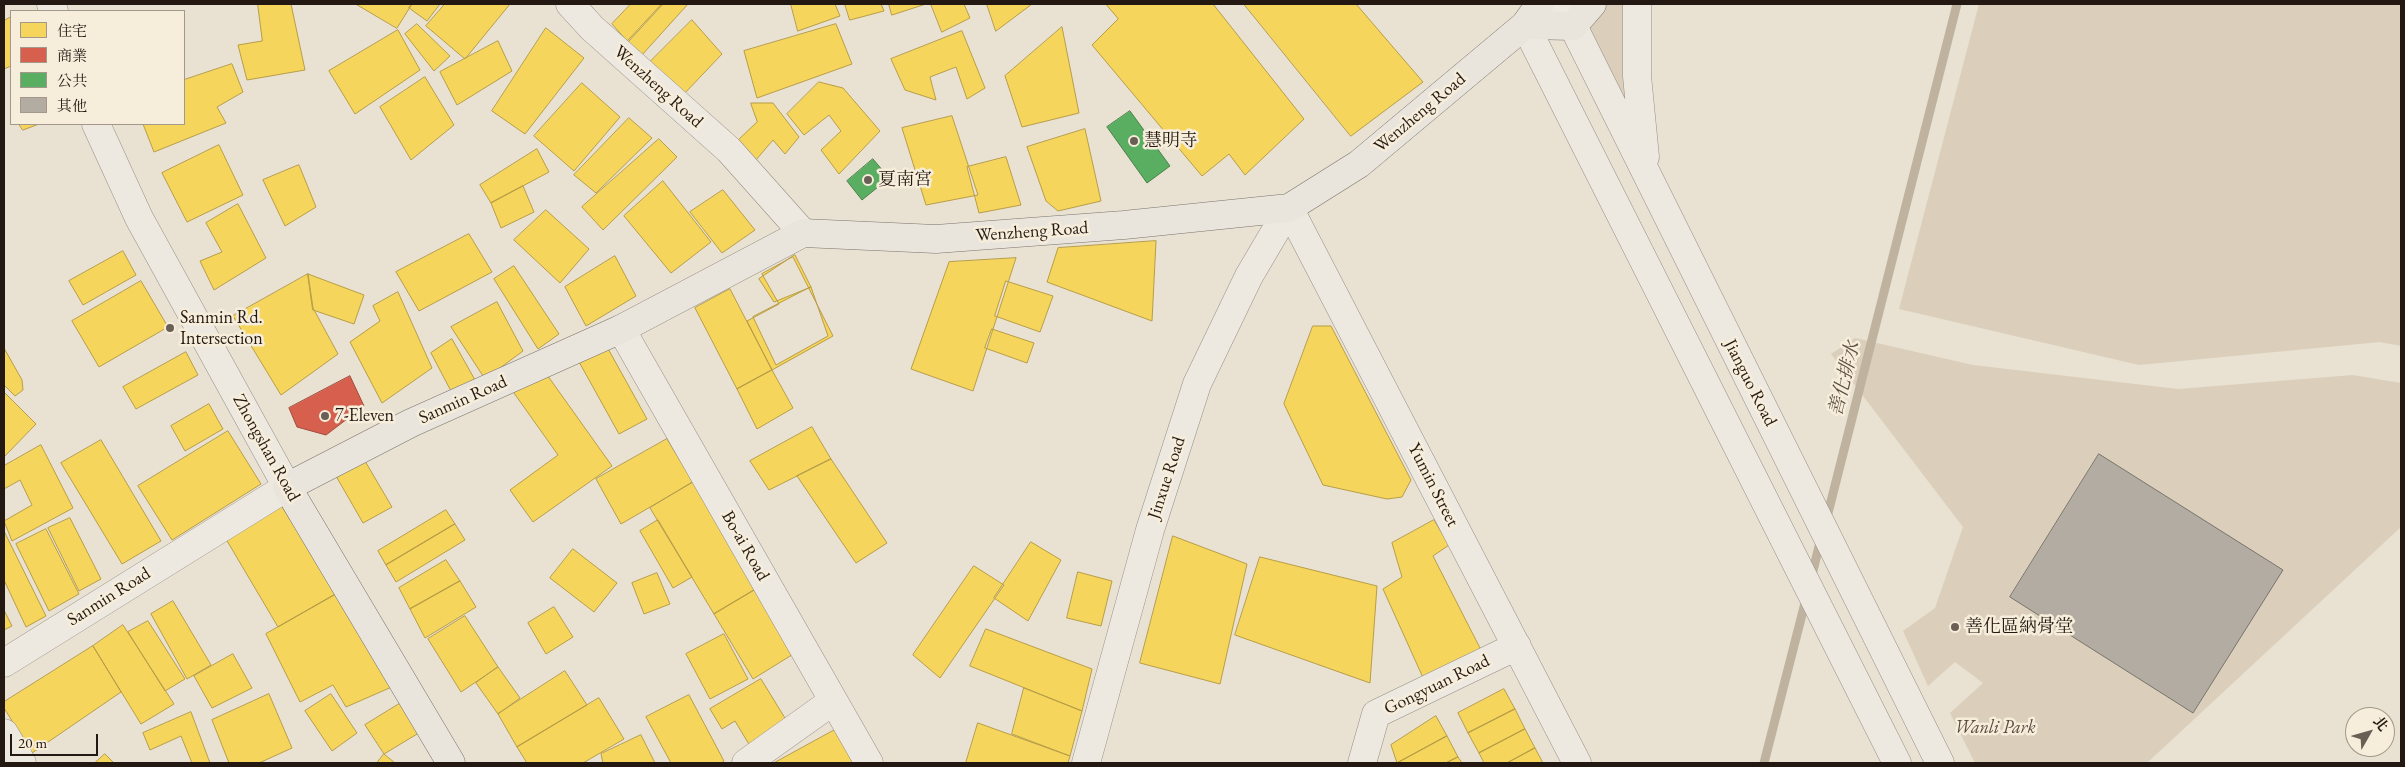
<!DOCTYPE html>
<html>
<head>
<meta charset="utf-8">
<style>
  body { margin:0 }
  #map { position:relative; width:2405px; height:767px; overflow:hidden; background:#e9e1d2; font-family:"EB Garamond","Noto Serif TC",serif }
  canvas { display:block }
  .frame { position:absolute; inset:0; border:5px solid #241912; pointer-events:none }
  .legend { position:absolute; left:10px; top:10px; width:175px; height:115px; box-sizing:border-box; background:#f7eddb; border:1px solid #a3988b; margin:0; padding:6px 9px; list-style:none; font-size:15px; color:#241912 }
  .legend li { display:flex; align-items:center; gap:10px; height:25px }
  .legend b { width:25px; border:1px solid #a3988b }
  .north { position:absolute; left:2345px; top:707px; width:50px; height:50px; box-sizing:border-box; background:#f7eddb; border:1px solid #a3988b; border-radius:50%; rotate:52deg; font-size:14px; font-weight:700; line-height:20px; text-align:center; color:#241912 }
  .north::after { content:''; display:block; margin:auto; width:18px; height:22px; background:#695f55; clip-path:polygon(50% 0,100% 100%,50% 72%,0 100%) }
  .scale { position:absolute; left:10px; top:734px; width:88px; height:22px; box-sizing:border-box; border:2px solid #241912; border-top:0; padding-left:6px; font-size:15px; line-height:18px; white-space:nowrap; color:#241912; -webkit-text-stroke:4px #f7eddb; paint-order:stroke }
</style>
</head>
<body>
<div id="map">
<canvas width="2405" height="767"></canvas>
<div class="frame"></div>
<ul class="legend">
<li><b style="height:14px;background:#f6d55c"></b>住宅</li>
<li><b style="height:14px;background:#d6604d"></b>商業</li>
<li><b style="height:14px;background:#5aae61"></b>公共</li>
<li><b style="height:14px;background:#b3aca2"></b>其他</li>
</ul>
<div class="north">北</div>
<div class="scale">20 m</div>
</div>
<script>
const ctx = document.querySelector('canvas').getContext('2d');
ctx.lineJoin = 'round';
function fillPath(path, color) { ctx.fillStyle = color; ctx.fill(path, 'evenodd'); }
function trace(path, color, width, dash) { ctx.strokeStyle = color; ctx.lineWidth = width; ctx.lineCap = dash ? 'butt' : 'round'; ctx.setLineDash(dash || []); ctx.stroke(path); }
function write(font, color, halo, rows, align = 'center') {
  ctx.font = font + ' "EB Garamond","Noto Serif TC",serif'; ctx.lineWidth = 5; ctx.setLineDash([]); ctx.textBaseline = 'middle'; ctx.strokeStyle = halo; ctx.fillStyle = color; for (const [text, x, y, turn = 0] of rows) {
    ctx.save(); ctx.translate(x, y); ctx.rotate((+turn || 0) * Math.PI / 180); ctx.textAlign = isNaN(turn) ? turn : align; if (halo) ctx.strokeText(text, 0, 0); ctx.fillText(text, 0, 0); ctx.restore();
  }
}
const green = new Path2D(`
  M 1592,4 L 1637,4 L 1646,173 L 1573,26 Z
  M 1979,4 L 2401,4 L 2401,346 L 2380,342 L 2139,365 L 1899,309 Z
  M 1855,338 L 1973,365 L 2178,389 L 2353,375 L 2401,383 L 2401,527 L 2147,763 L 1975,763 L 1950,713 L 1983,683 L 1955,662 L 1928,686 L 1903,631 L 1935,608 L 1963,527 L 1831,354 Z`);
const homes = new Path2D(`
  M 258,4 L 291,4 L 305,70 L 247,80 L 238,45 L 262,41 Z
  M 356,4 L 412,4 L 397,28 Z
  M 412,4 L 440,4 L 427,21 L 409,8 Z
  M 445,4 L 510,4 L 465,59 L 426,26 Z
  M 631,4 L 663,4 L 628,42 L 612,24 Z
  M 662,4 L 688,4 L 641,56 L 625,44 Z
  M 791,4 L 835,4 L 840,16 L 798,31 Z
  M 845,4 L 881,4 L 884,11 L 850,20 Z
  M 889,4 L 926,4 L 892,15 Z
  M 931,4 L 964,4 L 970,18 L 942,32 Z
  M 987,4 L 1032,4 L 996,31 Z
  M 1106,4 L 1213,4 L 1304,119 L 1245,175 L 1229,154 L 1202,176 L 1092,45 L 1118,19 Z
  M 1244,4 L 1356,4 L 1423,82 L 1351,136 Z
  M 11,17 L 11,66 L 4,69 L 4,21 Z
  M 692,20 L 722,54 L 683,95 L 648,64 Z
  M 417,24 L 450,56 L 434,71 L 405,34 Z
  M 836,24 L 852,64 L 757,98 L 744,51 Z
  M 1062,27 L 1079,113 L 1022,127 L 1005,76 Z
  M 546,28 L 584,58 L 525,134 L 492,111 Z
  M 398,30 L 420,70 L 355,114 L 329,71 Z
  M 962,31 L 985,88 L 967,99 L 956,67 L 930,77 L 936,100 L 905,90 L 891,59 Z
  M 498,41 L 512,71 L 457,105 L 440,72 Z
  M 232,64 L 243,92 L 217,107 L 226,123 L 154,152 L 143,124 L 184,124 L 184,80 Z
  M 425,77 L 454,125 L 411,160 L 380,107 Z
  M 819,82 L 843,88 L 880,131 L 839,174 L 821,150 L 841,131 L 829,115 L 804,135 L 787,114 Z
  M 582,83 L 620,117 L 574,171 L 534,136 Z
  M 751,103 L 773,103 L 799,137 L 785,154 L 773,140 L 755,161 L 736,142 L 757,122 Z
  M 952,116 L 978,195 L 926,205 L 902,128 Z
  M 629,118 L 652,138 L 596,193 L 574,175 Z
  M 19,124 L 39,124 L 23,130 Z
  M 1085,129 L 1101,201 L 1058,211 L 1046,201 L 1027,147 Z
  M 659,139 L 677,157 L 603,230 L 582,207 Z
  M 219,145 L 243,195 L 187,222 L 162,173 Z
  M 537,149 L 549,172 L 491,203 L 480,185 Z
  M 1006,157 L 1021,205 L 979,213 L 967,167 Z
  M 299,165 L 316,207 L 285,226 L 263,180 Z
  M 663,181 L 711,242 L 671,273 L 624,216 Z
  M 523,186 L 534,212 L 501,228 L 491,203 Z
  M 723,190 L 755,230 L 722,253 L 690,212 Z
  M 238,204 L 266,258 L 214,290 L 200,261 L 222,252 L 206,223 Z
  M 546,210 L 589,249 L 560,283 L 514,240 Z
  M 469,234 L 492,272 L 419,311 L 396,272 Z
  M 1156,241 L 1152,321 L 1047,282 L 1058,248 Z
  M 123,251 L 136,275 L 83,305 L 69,281 Z
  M 795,255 L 811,287 L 774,302 L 759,279 Z
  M 615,256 L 636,296 L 586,326 L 565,287 Z
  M 793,257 L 833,336 L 772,370 L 747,321 L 779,304 L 762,274 Z
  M 1016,258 L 973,391 L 911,369 L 949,262 Z
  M 514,266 L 559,334 L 538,349 L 494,279 Z
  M 308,274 L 364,295 L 354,324 L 313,310 Z
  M 308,274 L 313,308 L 338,354 L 281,395 L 233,316 Z
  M 141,281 L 168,327 L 99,367 L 72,321 Z
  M 1006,281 L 1053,296 L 1040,332 L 995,316 Z
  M 811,287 L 828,336 L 776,365 L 753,317 Z
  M 730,289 L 772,370 L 737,389 L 695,308 Z
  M 398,292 L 432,368 L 382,403 L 350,342 L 380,321 L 373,306 Z
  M 497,302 L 523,351 L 485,379 L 451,327 Z
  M 1313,326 L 1331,326 L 1411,480 L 1402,497 L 1387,499 L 1323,485 L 1284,404 Z
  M 992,329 L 1034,343 L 1027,363 L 985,348 Z
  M 452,339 L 475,380 L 452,393 L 431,353 Z
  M 606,345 L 647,419 L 619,434 L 578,360 Z
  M 4,348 L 22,380 L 23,390 L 15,396 L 4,385 Z
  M 186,352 L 198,375 L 136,409 L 123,387 Z
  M 772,370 L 793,408 L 757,429 L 737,389 Z
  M 545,372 L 612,466 L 533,522 L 510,490 L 558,455 L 514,393 Z
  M 4,392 L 36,424 L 4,457 Z
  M 209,404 L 223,429 L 185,451 L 171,426 Z
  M 812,427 L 831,459 L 769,490 L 750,461 Z
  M 228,431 L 261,484 L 172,540 L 138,486 Z
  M 667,439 L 693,482 L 621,524 L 596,479 Z
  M 101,440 L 161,541 L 122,564 L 61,463 Z
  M 41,445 L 73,508 L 12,541 L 4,521 L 32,505 L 20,480 L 4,489 L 4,466 Z
  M 831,459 L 887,543 L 856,563 L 797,476 Z
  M 365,461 L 392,507 L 363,523 L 336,476 Z
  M 693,482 L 756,589 L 714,614 L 650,508 Z
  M 278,500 L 336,594 L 278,627 L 223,534 Z
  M 446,510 L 455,524 L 386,565 L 378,551 Z
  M 70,518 L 101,579 L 79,591 L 48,528 Z
  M 658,520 L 692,577 L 673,588 L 640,531 Z
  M 1434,520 L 1449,545 L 1433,556 L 1481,650 L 1425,682 L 1383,589 L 1402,577 L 1392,543 Z
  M 455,524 L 465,540 L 396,582 L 386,565 Z
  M 46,529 L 79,594 L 49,611 L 16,544 Z
  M 4,531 L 46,616 L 26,627 L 4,580 Z
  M 1173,536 L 1247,564 L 1220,684 L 1140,663 Z
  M 1031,542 L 1061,560 L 1028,621 L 994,598 Z
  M 573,549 L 617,583 L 594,612 L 550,578 Z
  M 1260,557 L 1377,586 L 1370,683 L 1235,635 Z
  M 446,560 L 460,581 L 410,609 L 399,588 Z
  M 974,566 L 1004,585 L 940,678 L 913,655 Z
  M 1078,572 L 1112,581 L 1101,626 L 1067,618 Z
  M 657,573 L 670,604 L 644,614 L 632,583 Z
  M 460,581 L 476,607 L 425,638 L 410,609 Z
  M 756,589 L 795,653 L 753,679 L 714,614 Z
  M 336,594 L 394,686 L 346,707 L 333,685 L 300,702 L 266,634 Z
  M 173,601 L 211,665 L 187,679 L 151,614 Z
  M 554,607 L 573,637 L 546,654 L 528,623 Z
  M 4,610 L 12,626 L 4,630 Z
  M 465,616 L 498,667 L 461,692 L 428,639 Z
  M 148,621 L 185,679 L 165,691 L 128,632 Z
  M 123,625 L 174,704 L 141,724 L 93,646 Z
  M 986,629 L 1092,669 L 1082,711 L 970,666 Z
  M 724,634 L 748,679 L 710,699 L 686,654 Z
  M 93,646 L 121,692 L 32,753 L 4,708 L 4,702 Z
  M 233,654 L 252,688 L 212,708 L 194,676 Z
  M 498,667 L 520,698 L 498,714 L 476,683 Z
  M 565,671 L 587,705 L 517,747 L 498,714 Z
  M 761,679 L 788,723 L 750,746 L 735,721 L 722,729 L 710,709 Z
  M 1024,688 L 1082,711 L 1070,756 L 1012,734 Z
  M 1504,689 L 1515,709 L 1468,733 L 1458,713 Z
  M 269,694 L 292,748 L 259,763 L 229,763 L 212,720 Z
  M 331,694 L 357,733 L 332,751 L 305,711 Z
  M 689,695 L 724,761 L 721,763 L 671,763 L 646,717 Z
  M 599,698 L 624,739 L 583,763 L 527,763 L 517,747 Z
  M 404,701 L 422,731 L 384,754 L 365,725 Z
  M 1515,709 L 1525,729 L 1479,753 L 1468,733 Z
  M 191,712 L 210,763 L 192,763 L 181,736 L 150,750 L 143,733 Z
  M 1436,716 L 1447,736 L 1397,763 L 1391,745 Z
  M 978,723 L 1070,756 L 1068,763 L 966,763 Z
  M 842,726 L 862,763 L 774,763 Z
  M 1525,729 L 1535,748 L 1507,763 L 1484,763 L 1479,753 Z
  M 641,735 L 655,763 L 603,763 L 601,754 Z
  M 1447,736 L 1458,757 L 1446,763 L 1397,763 Z
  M 1535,748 L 1543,763 L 1507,763 Z
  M 105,754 L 114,763 L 95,763 Z
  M 384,754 L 395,763 L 377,763 Z
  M 1458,757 L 1462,763 L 1446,763 Z`);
const shops = new Path2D(`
  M 350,376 L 364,406 L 326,435 L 297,427 L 289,408 Z`);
const public = new Path2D(`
  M 1130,111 L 1170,166 L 1147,183 L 1107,127 Z
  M 873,159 L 889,178 L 862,200 L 847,181 Z`);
const stream = new Path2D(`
  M 1826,521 L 1957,4
  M 1811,579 L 1821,538
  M 1764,763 L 1806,599`);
const building = new Path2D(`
  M 2099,454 L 2283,570 L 2193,713 L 2010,597 Z`);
const minor = new Path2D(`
  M 51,4 L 54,11
  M 570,4 L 592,28 L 729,150 L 803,233
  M 1289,208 L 1577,763
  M 621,329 L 869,763
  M 4,663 L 287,487 L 139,218 L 96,124
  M 4,733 L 22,763
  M 746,763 L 833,701
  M 1086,763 L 1150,530 L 1197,384 L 1249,276 L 1289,208
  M 1362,763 L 1376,714 L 1517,646`);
const tertiary = new Path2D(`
  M 1560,4 L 1573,26 L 1940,763
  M 1637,4 L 1637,76 L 1645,157
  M 1525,25 L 1897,763`);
const primary = new Path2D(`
  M 1525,25 L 1573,26 L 1592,4
  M 451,763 L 287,487 L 411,423 L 621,329 L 803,233 L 936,239 L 1124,225 L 1289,208 L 1359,164 L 1525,25 L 1540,4`);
const markers = [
  [1134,141,5,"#695f55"],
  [868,180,5,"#695f55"],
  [170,328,5,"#695f55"],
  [325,416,5,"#695f55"],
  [1955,627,5,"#695f55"]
];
const streetNames = [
  ["Wenzheng Road",658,87,42],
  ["Wenzheng Road",1420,113,-40],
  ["Wenzheng Road",1032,232,-4],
  ["Jianguo Road",1750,383,63],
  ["Sanmin Road",463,400,-24],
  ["Zhongshan Road",266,448,61],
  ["Jinxue Road",1167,478,-72],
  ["Yumin Street",1433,485,63],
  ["Bo-ai Road",745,546,60],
  ["Sanmin Road",109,597,-32],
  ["Gongyuan Road",1437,685,-26]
];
const poiNames = [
  ["慧明寺",1144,141],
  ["夏南宮",878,180],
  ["Sanmin Rd.",180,318],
  ["Intersection",180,339],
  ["7-Eleven",335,416],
  ["善化區納骨堂",1965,627]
];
const parkNames = [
  ["Wanli Park",1995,728]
];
const waterNames = [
  ["善化排水",1845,379,-76]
];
fillPath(green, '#dbcfbb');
fillPath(homes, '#f6d55c');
trace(homes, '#b79d46', 1);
fillPath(shops, '#d6604d');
trace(shops, '#a14b3b', 1);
fillPath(public, '#5aae61');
trace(public, '#4a8149', 1);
trace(stream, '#bfb3a0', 9);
fillPath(building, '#b3aca2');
trace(building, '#79746c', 1);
trace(minor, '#958f86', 29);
trace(tertiary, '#958f86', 29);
trace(primary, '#79746c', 29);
trace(minor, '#ede9e1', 28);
trace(tertiary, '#ede9e1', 28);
trace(primary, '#eae5dc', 28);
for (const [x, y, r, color] of markers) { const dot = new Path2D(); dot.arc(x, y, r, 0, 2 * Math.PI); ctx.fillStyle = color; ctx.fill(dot); trace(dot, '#f7eddb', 2); }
write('18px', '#241912', '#f7eddb', streetNames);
write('18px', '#241912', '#f7eddb', poiNames, 'left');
write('italic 18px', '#584b3f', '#f7eddb', parkNames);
write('italic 19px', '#5b4f42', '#f7eddb', waterNames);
</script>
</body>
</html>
